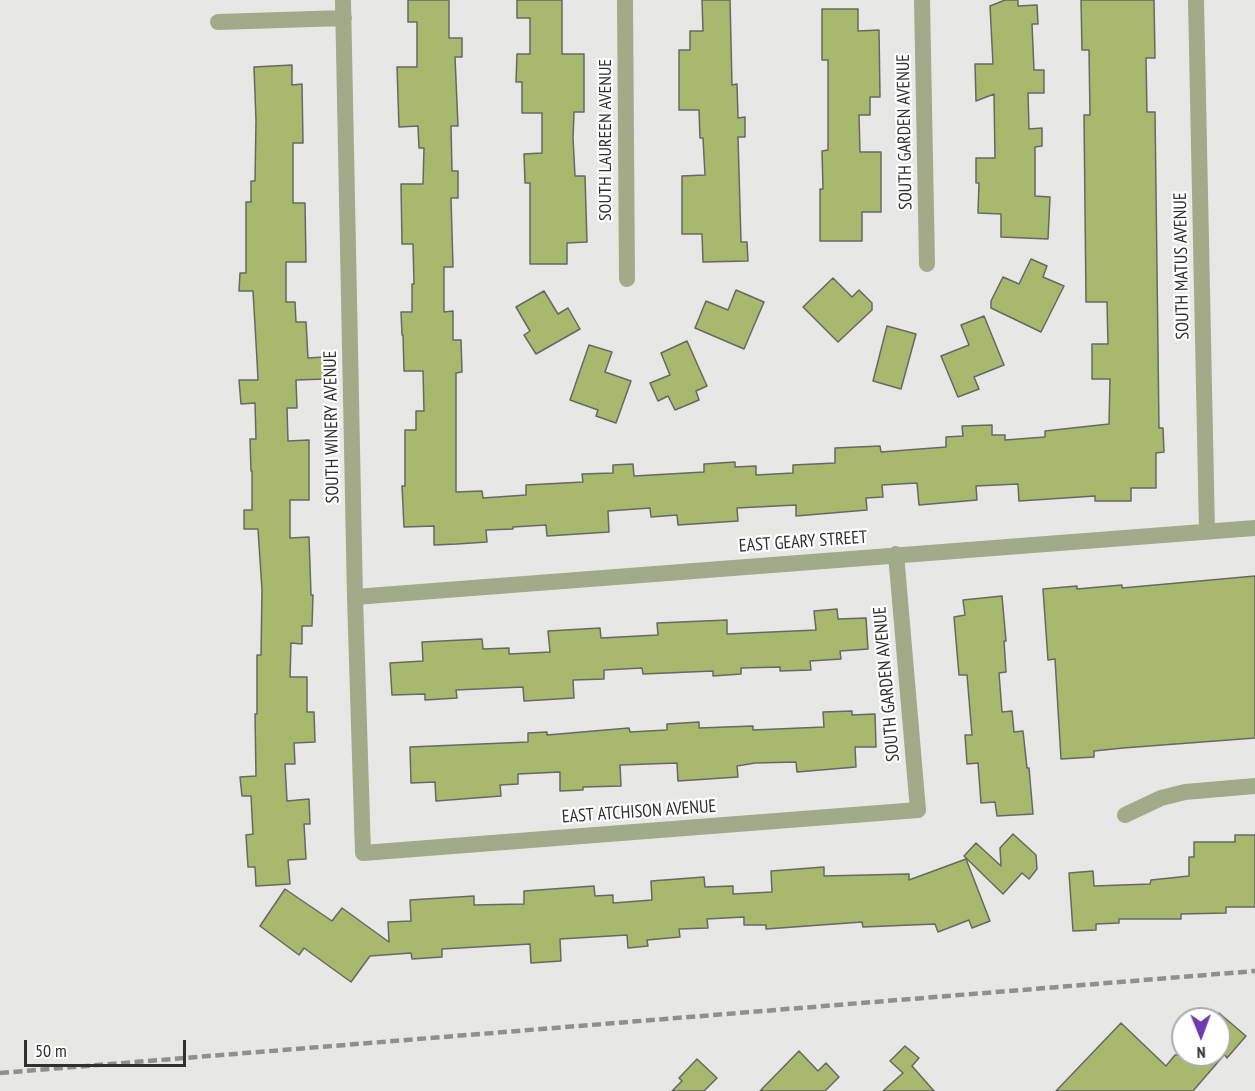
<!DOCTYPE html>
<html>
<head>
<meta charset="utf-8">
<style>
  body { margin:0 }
  #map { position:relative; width:1255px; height:1091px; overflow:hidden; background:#e7e8e5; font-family:"PT Sans Narrow",sans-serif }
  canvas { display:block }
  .north { position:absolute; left:1171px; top:1007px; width:60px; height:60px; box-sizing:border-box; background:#fff; border:2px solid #acacab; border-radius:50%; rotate:179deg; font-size:16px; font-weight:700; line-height:24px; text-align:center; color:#2f302e }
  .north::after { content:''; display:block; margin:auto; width:21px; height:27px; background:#6e3ab1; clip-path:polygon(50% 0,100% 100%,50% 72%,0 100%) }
  .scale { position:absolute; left:24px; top:1040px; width:162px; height:27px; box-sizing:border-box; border:3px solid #2f302e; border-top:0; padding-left:8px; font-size:18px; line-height:21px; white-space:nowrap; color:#2f302e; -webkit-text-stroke:4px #fff; paint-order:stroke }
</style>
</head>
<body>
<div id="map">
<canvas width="1255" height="1091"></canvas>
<div class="north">N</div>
<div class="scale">50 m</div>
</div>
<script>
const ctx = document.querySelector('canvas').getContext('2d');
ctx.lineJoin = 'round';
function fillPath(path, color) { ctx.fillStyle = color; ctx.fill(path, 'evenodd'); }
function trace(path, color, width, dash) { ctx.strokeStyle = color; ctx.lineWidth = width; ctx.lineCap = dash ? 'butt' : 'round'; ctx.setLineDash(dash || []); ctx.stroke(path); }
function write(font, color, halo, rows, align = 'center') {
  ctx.font = font + ' "PT Sans Narrow",sans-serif'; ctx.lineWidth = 4.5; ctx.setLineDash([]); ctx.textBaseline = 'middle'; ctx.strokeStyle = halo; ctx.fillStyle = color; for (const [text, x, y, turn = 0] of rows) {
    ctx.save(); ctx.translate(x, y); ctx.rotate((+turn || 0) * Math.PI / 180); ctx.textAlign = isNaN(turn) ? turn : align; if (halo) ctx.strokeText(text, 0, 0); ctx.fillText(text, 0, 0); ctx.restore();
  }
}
const building = new Path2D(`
  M 408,0 L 449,0 L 449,38 L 462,38 L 462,57 L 455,57 L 458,126 L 451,126 L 452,171 L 458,171 L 458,198 L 451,198 L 453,267 L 444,267 L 444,312 L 453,311 L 453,340 L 461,340 L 462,372 L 456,373 L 456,492 L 482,491 L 483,498 L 526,495 L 526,485 L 583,482 L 582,474 L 613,473 L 613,465 L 633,464 L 634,476 L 704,472 L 704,464 L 735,462 L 735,467 L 756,466 L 756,475 L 793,473 L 793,465 L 835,463 L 835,448 L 880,446 L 881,452 L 946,447 L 946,437 L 963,436 L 962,426 L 992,425 L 992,435 L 1005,435 L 1005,440 L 1045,437 L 1045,431 L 1109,424 L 1110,379 L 1092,379 L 1092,344 L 1108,344 L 1107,302 L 1086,302 L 1084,115 L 1090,115 L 1089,50 L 1082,50 L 1081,0 L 1154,0 L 1155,58 L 1146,58 L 1147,112 L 1155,112 L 1159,428 L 1163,428 L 1164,452 L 1156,453 L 1156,488 L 1131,488 L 1131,501 L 1095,501 L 1095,496 L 1019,501 L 1018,484 L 976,486 L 977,500 L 919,505 L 917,483 L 882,485 L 883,497 L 866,498 L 867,510 L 796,516 L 796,505 L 737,508 L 738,521 L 678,525 L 677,515 L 651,517 L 650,508 L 608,511 L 609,532 L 547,536 L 546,525 L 513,527 L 513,529 L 486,530 L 487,542 L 457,544 L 434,545 L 434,526 L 404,527 L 402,486 L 405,486 L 405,430 L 416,430 L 416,411 L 424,411 L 423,371 L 404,371 L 403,335 L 402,335 L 401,312 L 412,312 L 412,284 L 414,284 L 413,244 L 402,244 L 401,184 L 423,184 L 424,148 L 419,148 L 418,126 L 399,127 L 397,67 L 417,67 L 417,22 L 408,22 Z
  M 517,0 L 562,0 L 562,54 L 584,54 L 584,112 L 574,112 L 573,138 L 575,176 L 585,176 L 587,242 L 567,243 L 567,264 L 530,264 L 530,183 L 525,183 L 524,154 L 542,153 L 542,113 L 522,113 L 522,82 L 516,82 L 517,54 L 530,54 L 530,18 L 517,18 Z
  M 702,0 L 730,0 L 732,85 L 737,84 L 738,118 L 745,117 L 745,137 L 738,137 L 741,242 L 747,242 L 748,261 L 703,262 L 702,234 L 682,234 L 682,176 L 705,175 L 703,138 L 700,138 L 699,110 L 679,110 L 679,50 L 690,50 L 690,31 L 703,31 Z
  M 1005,0 L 1018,0 L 1018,6 L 1037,5 L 1038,24 L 1032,24 L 1034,70 L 1044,70 L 1044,93 L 1028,93 L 1029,129 L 1042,128 L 1042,146 L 1035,147 L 1035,196 L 1050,197 L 1048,239 L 1001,237 L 1001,214 L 978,213 L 979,183 L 976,183 L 976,158 L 995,158 L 994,94 L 976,101 L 975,64 L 993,64 L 990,6 Z
  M 822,9 L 858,9 L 858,31 L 879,30 L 880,97 L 870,97 L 870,115 L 859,115 L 860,152 L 881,152 L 881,212 L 862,212 L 862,241 L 820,241 L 820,189 L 823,189 L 822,151 L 828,150 L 828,60 L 822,60 Z
  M 292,65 L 292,85 L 302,84 L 303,143 L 293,143 L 293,203 L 305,203 L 306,262 L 286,262 L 286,302 L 295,302 L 296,322 L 306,322 L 308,358 L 324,357 L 325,379 L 296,380 L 297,408 L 287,408 L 288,441 L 309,440 L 309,500 L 290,500 L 290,538 L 309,537 L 311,595 L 313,595 L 312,626 L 302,626 L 302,644 L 291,643 L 290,677 L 307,677 L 307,712 L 314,712 L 315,742 L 294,743 L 295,764 L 285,764 L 287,801 L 309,799 L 310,824 L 304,824 L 306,859 L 288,860 L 290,884 L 256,886 L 255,867 L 248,867 L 246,835 L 253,834 L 251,796 L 242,796 L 240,777 L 256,776 L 255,714 L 257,714 L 257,655 L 261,655 L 262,590 L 258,529 L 244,529 L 244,510 L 252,510 L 252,471 L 251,471 L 250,439 L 256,439 L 255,403 L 241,404 L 239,380 L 258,380 L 257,360 L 253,291 L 239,291 L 240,273 L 246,273 L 246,202 L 251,202 L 251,181 L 255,181 L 256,121 L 254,67 Z
  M 1031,259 L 1047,266 L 1043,277 L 1064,286 L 1041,332 L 991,308 L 991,301 L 1003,277 L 1019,284 Z
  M 833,278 L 852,297 L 859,290 L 872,303 L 872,310 L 838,342 L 803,307 Z
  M 736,290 L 764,302 L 744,349 L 695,328 L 706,301 L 728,310 Z
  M 544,291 L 558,314 L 568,308 L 580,329 L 536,354 L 524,335 L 530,331 L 516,307 Z
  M 984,316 L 1004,365 L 974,377 L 979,389 L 958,397 L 941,356 L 969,345 L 961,325 Z
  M 887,326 L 916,334 L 901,389 L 873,381 Z
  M 687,341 L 707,386 L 696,391 L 699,400 L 675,410 L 668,396 L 658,401 L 650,383 L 670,375 L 661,353 Z
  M 589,345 L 612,352 L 605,372 L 631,381 L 616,423 L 596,416 L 598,410 L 570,400 Z
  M 1255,576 L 1255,738 L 1123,748 L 1094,751 L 1094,757 L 1061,759 L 1055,659 L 1048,660 L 1043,589 L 1077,586 L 1077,589 L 1122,585 L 1122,588 Z
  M 1002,596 L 1006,641 L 1004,641 L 1006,672 L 999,673 L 1002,712 L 1012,711 L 1014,732 L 1023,731 L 1027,768 L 1029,768 L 1033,814 L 997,816 L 995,802 L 981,803 L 978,763 L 967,764 L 965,735 L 972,735 L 967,675 L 959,675 L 954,617 L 965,615 L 963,600 Z
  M 837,609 L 838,619 L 866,618 L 868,649 L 840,651 L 841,659 L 810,661 L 811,670 L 780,671 L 780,667 L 741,668 L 741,674 L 713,676 L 713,671 L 643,674 L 642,668 L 604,670 L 604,679 L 573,680 L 574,698 L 524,701 L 523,687 L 456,690 L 457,698 L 425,700 L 425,694 L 392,695 L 390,663 L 423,661 L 422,642 L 482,639 L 483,649 L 509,648 L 509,654 L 550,652 L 548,631 L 600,628 L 601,638 L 658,635 L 657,623 L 727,620 L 727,634 L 816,630 L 814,611 Z
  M 852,711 L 852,715 L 875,714 L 876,747 L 855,747 L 856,767 L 797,772 L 796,762 L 755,763 L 737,766 L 738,777 L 678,781 L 677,763 L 620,765 L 621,786 L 583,787 L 583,790 L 560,791 L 560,772 L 518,774 L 518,784 L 500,785 L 501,796 L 436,801 L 435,782 L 411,783 L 410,747 L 528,742 L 528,733 L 547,732 L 547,735 L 629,728 L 630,732 L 667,730 L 667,724 L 699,722 L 699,728 L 753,726 L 753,730 L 824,727 L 823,712 Z
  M 1013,834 L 1036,855 L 1037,869 L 1029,879 L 1022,873 L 1003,894 L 964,856 L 976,843 L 1001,866 L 1000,848 Z
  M 1235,835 L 1255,835 L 1255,907 L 1226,907 L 1226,913 L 1181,914 L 1181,919 L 1119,919 L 1119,923 L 1096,924 L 1096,930 L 1073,931 L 1069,873 L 1093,871 L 1094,886 L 1150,884 L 1151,880 L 1189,876 L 1189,857 L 1194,857 L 1194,842 L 1235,842 Z
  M 966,859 L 990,921 L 972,928 L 969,920 L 938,932 L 935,924 L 863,927 L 862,922 L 766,929 L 766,925 L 744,925 L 744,917 L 707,919 L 708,928 L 679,929 L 680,937 L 647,940 L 648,946 L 628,948 L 627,935 L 560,939 L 561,961 L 531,963 L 530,944 L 442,949 L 442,957 L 412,959 L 411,953 L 370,956 L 351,982 L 304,948 L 299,955 L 260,926 L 285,889 L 332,921 L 342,908 L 389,942 L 388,922 L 411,921 L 410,900 L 474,896 L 474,905 L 524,904 L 524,891 L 594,886 L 595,896 L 613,895 L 613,903 L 652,900 L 651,881 L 704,877 L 705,887 L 733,886 L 733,894 L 772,892 L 771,871 L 824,867 L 824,876 L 909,874 L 909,880 Z
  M 1219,1013 L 1246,1036 L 1227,1058 L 1219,1047 Z
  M 1121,1023 L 1166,1066 L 1175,1055 L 1224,1055 L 1193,1091 L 1056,1091 Z
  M 905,1046 L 919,1058 L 912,1066 L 934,1091 L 883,1091 L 903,1073 L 890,1061 Z
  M 799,1051 L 818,1071 L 826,1063 L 839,1077 L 825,1091 L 760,1091 Z
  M 697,1059 L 717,1078 L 704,1091 L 672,1091 L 682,1081 L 679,1078 Z`);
const minor = new Path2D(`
  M 343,0 L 355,597 L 363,853 L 918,810 L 896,554
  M 625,0 L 627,279
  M 922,0 L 927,264
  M 1196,0 L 1207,531
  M 218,22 L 344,18
  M 355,597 L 1255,528
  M 1125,815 L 1161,798 L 1185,792 L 1255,786`);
const rail = new Path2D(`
  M 0,1073 L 1255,971`);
const streetNames = [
  ["SOUTH GARDEN AVENUE",905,132,-91],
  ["SOUTH LAUREEN AVENUE",606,140,-90],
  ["SOUTH MATUS AVENUE",1182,266,-91],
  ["SOUTH WINERY AVENUE",332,427,-91],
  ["EAST GEARY STREET",803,542,-4],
  ["SOUTH GARDEN AVENUE",887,684,-95],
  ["EAST ATCHISON AVENUE",639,812,-4]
];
fillPath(building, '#a8b96d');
trace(building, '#676865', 1.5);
trace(minor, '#a2aa8a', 16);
trace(rail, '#8f908e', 4.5, [9, 4.5]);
write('18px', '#2f302e', '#fff', streetNames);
</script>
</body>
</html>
